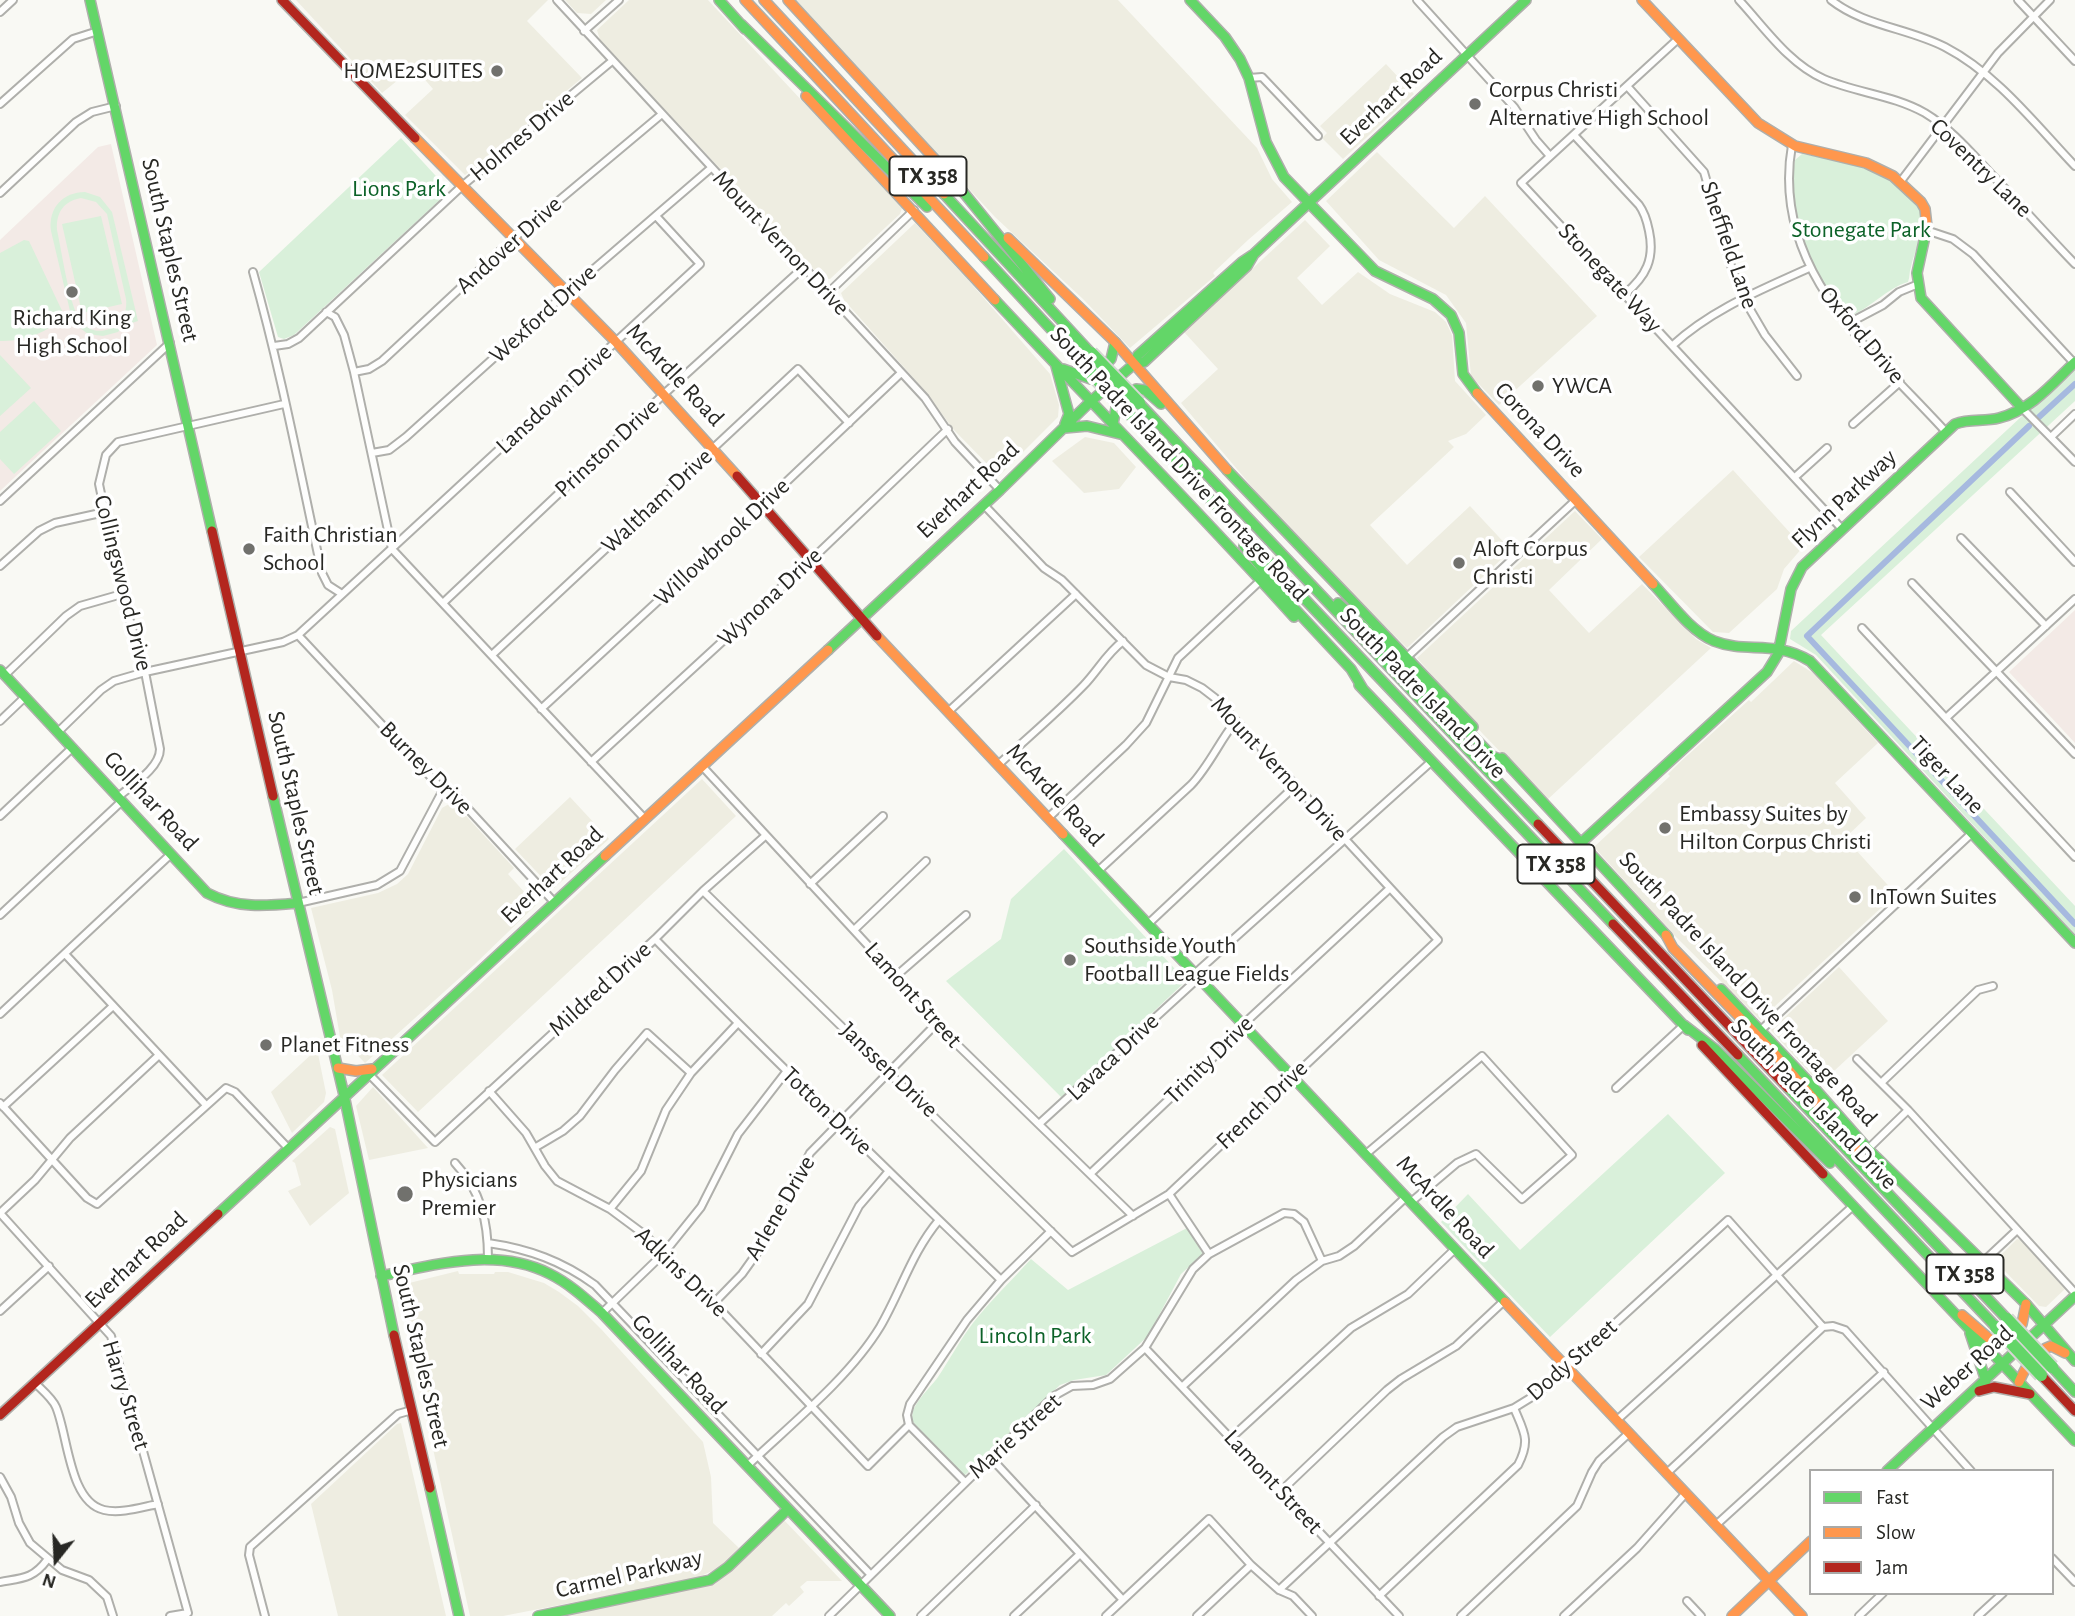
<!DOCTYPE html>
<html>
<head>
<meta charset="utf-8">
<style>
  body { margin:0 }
  #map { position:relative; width:2075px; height:1616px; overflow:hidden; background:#f9f9f4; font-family:"Alegreya Sans",sans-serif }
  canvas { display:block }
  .legend { position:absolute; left:1809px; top:1469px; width:245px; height:126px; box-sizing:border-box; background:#fff; border:2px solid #a9a9a7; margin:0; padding:9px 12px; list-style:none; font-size:21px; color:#282824 }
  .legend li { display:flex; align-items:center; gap:14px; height:35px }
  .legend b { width:35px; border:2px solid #a9a9a7 }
  .north { position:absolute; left:21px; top:1525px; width:70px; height:70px; -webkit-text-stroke:5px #fff; paint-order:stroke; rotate:198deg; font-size:19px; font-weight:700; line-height:28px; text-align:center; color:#282824 }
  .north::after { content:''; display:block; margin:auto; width:24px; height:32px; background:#282824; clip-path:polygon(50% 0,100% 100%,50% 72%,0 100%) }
</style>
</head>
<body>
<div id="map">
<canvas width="2075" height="1616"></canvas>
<ul class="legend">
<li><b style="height:9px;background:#63d668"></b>Fast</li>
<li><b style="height:9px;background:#ff974d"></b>Slow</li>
<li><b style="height:9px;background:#b3261e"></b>Jam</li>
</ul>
<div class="north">N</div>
</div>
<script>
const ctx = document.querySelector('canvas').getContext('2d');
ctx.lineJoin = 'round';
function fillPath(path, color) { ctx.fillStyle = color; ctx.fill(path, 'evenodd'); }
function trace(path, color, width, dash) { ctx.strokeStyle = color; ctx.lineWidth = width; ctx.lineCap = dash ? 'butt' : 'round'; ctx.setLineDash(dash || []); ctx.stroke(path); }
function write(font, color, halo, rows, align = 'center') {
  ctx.font = font + ' "Alegreya Sans",sans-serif'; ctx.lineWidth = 7; ctx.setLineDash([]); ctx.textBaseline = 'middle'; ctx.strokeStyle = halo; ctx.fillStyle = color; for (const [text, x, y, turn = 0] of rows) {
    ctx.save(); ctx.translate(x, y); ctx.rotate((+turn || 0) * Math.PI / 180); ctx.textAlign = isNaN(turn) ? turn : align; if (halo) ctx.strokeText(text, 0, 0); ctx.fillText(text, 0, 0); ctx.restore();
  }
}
const built = new Path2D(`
  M 296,0 L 548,0 L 527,21 L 582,78 L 465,175 L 405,115 L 433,89 L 414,67 L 382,93 Z
  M 565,0 L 606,0 L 591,14 L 577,13 Z
  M 629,0 L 708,0 L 902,208 L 900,214 L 830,279 L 822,278 L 600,40 L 597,30 Z
  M 794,0 L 1118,0 L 1257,148 L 1272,179 L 1292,202 L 1248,240 L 1213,273 L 1215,276 L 1130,348 L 1083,299 L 995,217 Z
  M 1386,64 L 1414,94 L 1343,159 L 1322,138 L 1327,133 L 1320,126 Z
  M 1377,152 L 1454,228 L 1485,196 L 1597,316 L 1499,405 L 1471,376 L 1466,323 L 1446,295 L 1379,260 L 1326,201 Z
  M 1305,220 L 1330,246 L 1297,278 L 1322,305 L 1358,272 L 1390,294 L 1435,312 L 1446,322 L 1452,335 L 1455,381 L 1486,415 L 1466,434 L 1448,441 L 1454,447 L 1370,525 L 1407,565 L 1470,506 L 1511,550 L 1407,648 L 1324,567 L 1275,514 L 1181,403 L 1218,369 L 1184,332 Z
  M 915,223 L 969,281 L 1050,374 L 1059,405 L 1058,417 L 999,476 L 953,429 L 925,391 L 844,300 L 841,293 Z
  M 1085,437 L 1114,443 L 1136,467 L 1119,489 L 1084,493 L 1052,461 Z
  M 1733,470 L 1803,547 L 1784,569 L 1777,589 L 1729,633 L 1713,632 L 1639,557 Z
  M 1575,511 L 1602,539 L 1549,590 L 1589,633 L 1642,584 L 1696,639 L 1711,648 L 1547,800 L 1482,733 L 1417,658 Z
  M 1794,661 L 1813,673 L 1878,743 L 1835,783 L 1866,818 L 1845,838 L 1896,894 L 1760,1020 L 1676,937 L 1594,847 L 1670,776 L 1668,774 L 1679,763 L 1749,700 L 1751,702 Z
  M 702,779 L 736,816 L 418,1112 L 382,1075 Z
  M 570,797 L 609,839 L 553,889 L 515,849 Z
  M 449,804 L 457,806 L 514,868 L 508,874 L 536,905 L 474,965 L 365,1063 L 340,1037 L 332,990 L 311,908 L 378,893 L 397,884 L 408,874 L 442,808 Z
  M 1839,967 L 1888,1021 L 1820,1084 L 1771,1030 Z
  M 317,1049 L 326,1093 L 324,1102 L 292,1133 L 271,1092 Z
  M 373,1087 L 428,1148 L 369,1160 L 356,1106 Z
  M 330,1127 L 335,1129 L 349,1193 L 310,1226 L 288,1191 L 301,1185 L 295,1163 L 292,1161 Z
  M 2017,1239 L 2021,1240 L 2066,1288 L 2046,1307 L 2039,1306 L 1995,1261 Z
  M 458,1271 L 459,1274 L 494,1274 L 495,1272 L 508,1272 L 544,1283 L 559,1292 L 578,1306 L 602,1330 L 703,1442 L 711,1477 L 713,1523 L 739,1548 L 719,1568 L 694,1579 L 503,1616 L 470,1616 L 397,1286 Z
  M 401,1423 L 446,1616 L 338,1616 L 311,1504 L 397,1424 Z
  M 784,1520 L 842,1581 L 807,1581 L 800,1587 L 804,1592 L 789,1606 L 786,1603 L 772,1616 L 563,1616 L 715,1584 Z`);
const education = new Path2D(`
  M 111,144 L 157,345 L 0,491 L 0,240 L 98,147 Z
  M 2075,610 L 2075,743 L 2009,672 Z`);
const green = new Path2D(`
  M 401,138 L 446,187 L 445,195 L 294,335 L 284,339 L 278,337 L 259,272 Z
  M 1802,154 C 1837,160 1919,174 1923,220 C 1924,236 1914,251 1911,267 C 1909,272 1910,277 1908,282 C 1887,288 1871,308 1850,316 C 1839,311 1832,297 1826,287 C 1804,249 1786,204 1795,160 Z
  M 85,192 L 100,197 L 112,212 L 138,321 L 132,323 L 130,318 L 118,332 L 103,336 L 88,334 L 76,325 L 70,311 L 51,231 C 48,208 63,192 85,192 ZM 81,198 L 96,202 L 107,214 L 126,299 C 130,330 90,344 77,315 C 68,295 62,253 57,230 C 56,212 64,201 81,198 Z
  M 101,216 L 122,304 L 82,313 L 62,224 Z
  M 24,240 L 29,241 L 65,317 C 46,332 25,342 0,341 L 0,253 Z
  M 0,355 L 31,388 L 0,416 Z
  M 2075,369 L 2075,401 L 1821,635 L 2075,906 L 2075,935 L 1816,655 L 1790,639 L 1791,631 L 2022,416 Z
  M 34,401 L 61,431 L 14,474 L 0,459 L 0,432 Z
  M 1064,849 L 1186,981 L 1062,1098 L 946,981 L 1001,939 L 1011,899 Z
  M 1668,1114 L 1725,1173 L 1550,1337 L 1441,1222 L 1468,1194 L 1520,1250 Z
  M 1187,1228 L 1203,1254 L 1181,1274 L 1148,1336 L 1106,1375 L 1074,1380 L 1060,1385 L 965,1475 L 961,1475 L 913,1422 C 908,1406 929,1390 938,1377 C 950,1359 960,1340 973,1323 C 991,1300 1012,1280 1031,1259 L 1068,1290 Z`);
const canal = new Path2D(`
  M 2039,417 L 2075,384
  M 2029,426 L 1807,636 L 2075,924`);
const street = new Path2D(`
  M 557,0 L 925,398 L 955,442 L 1000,490
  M 1417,0 L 1514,107 L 1536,140 L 1550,156
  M 1739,0 C 1764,27 1789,64 1824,79 C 1857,93 1893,95 1925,113 C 1953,130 1973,155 1995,178 C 2022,207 2048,236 2075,264
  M 1831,0 C 1864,26 1908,28 1945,47 C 1997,74 2035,124 2075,166
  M 2018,0 L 2075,61
  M 0,12 L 13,0
  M 584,31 L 619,0
  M 1678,39 L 1521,183 L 1842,529
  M 1249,78 L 1262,77 L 1318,136
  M 1627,86 L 1704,172 L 1730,263 L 1744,299 L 1765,335 L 1797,376
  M 0,104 L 73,39 L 98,31
  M 1574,135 L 1639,205 C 1645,213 1647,221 1649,231 C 1655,259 1646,276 1625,294
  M 1792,145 C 1770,269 1871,350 1946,432
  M 1901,181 L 1998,53 L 2050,0
  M 0,193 L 76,122 L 92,112 L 116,106
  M 1926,230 L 1953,239 L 1973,254 L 2074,363
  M 253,272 C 281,371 300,472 322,573 L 328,585 L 342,594
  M 828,293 L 914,210
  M 326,312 L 335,317 L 344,335 L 354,372 L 392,549 L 644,818
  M 1847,324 L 1883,305 L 1899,292 L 1916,285
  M 1673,345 C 1712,309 1761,290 1809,268
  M 274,346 L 288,344 L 299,338 L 462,186 L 612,61
  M 354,372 L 369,369 L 382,361 L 514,238 L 662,114
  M 2022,408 L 2075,462
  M 1853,424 L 1900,382
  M 2051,437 L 2075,414
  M 372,453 L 389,450 L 406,437 L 567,292 L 711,168
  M 1795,477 L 1827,448
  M 2010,492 L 2075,562
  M 0,501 L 170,343
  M 1961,538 L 2046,626
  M 0,566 L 39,531 L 55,523 L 105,512
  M 1912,583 L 2075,754
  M 444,602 L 664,394 L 804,267
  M 1862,628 L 2075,857
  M 298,635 L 443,790 L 458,798 L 554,902
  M 493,654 L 798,369 L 849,423
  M 1406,658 L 1576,500
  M 5,675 L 66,616 L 80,606 L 122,594
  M 541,709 L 763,504 L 901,373
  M 948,712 L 1076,594
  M 1946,718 L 2075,599
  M 0,721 L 25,697
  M 58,732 L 101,690 L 114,681 L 145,672 L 283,642 L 298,635 L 700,264 L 656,216
  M 591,762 L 810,561 L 948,429
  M 998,765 C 1026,739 1056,714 1083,686 C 1097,672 1106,654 1123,641
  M 702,766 L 886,965 L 912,999 L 936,1024 L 1133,1216
  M 118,797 C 132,785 160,768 160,749 L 145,672 L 122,594 L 99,484 L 106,455 L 118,442 L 284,404
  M 0,816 L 72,748
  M 1048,818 L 1126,745 L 1146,723 L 1178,658 L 1260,581
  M 1098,871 L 1191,785 C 1209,766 1219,742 1235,722
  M 810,884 L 883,816
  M 703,891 L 1072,1252 L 1169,1194 L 1438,940 L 1215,698 L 1202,688 L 1186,680 L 1169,677 L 1146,665 L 1062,580 L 1044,568 L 984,505
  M 298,903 L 377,885 L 400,871 L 443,790
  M 0,915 L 122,801
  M 1148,924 L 1296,785
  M 854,930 L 926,861
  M 655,939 C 768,1055 885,1167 1001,1280
  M 65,954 L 205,1104
  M 896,976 L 966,915
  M 0,1014 L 171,854
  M 1761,1030 L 1972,833
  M 1857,1059 L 1908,1110 L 2075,1293
  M 368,1073 L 435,1142 L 655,939 L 703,891 L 765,836
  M 1881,1083 L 1978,990 L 1993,986
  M 1616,1088 L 1684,1025
  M 489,1091 L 526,1133 L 545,1166 L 557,1181 L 610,1209 L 645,1235 L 714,1303 L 868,1466 L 909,1425 L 907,1415 L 910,1404 L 967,1320 L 1001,1280 L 1051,1231
  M 0,1103 L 87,1198 L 97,1204 L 226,1088 L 235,1092 L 288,1148
  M 3,1107 L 113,1006
  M 1039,1124 L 1193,983 L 1200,969 L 1432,761
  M 536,1147 L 563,1131 L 580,1116 L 615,1070 L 647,1033 L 691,1073
  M 1868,1149 L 1908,1110
  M 1366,1154 L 1482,1056 L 1572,1155 L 1522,1199 L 1476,1154 L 1457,1163 L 1411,1202
  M 455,1163 C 481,1191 488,1221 488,1258
  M 1090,1174 L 1240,1032 L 1249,1019 L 1389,889
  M 1169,1194 L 1209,1254
  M 610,1209 L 641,1171 L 666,1110 L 691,1073 L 738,1023
  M 0,1213 L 111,1336 L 188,1613 L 170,1616
  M 0,1213 L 35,1180 L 70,1138 L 159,1055
  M 488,1243 C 529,1249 562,1261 595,1285 L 871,1575
  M 1984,1261 L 2017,1230
  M 714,1303 L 742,1274 L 757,1253 L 810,1153 L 936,1024
  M 0,1311 L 49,1266
  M 602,1313 L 664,1253 L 701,1207 L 738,1134 L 786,1072
  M 1145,1348 L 1399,1616
  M 761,1354 L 808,1304 L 859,1206 L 889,1171
  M 35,1383 C 42,1390 52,1398 56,1407 C 68,1435 69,1502 104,1510 C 121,1514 142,1507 158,1504
  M 1183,1386 L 1296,1280 L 1322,1261 L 1339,1256 L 1354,1246 L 1406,1197
  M 1617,1420 L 1853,1206
  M 909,1425 L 964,1481
  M 1231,1438 L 1351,1328 L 1408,1294 L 1455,1249
  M 991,1458 L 1123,1600
  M 747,1466 C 790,1425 849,1378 880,1327 C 901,1291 912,1252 939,1220
  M 1667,1473 L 1823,1327
  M 0,1477 L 11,1497 L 19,1523 L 30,1543 L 62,1570 L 89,1580 L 107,1597 L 113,1616
  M 1281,1491 L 1387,1390 L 1401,1379 L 1456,1346 L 1504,1301
  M 1716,1525 L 1884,1372
  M 2052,1558 L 2075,1582
  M 0,1582 C 22,1578 33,1579 47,1560
  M 1279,1590 L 1443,1437 L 1457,1427 L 1514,1408 L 1540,1392 L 1728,1220 L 1823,1327 L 1833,1326 L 1845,1330 L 1971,1471
  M 1379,1596 L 1518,1465 C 1531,1440 1524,1432 1514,1408
  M 1687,1601 L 1701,1616
  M 265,1616 L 249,1555 L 250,1547 L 398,1414 L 412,1410
  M 829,1616 L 1054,1396 L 1072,1386 L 1093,1385 L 1110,1379 L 1145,1348 L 1193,1269 L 1209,1254 L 1284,1213 L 1294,1214 L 1304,1222 L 1322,1261
  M 921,1616 L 1036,1505
  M 1014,1616 L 1080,1554
  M 1106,1616 L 1209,1519 L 1251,1565 L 1279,1590 L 1293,1596 L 1312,1616
  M 1197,1616 L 1251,1565
  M 1461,1616 L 1577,1506 L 1592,1472 L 1599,1461 L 1629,1433
  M 1564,1616 L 1637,1548 L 1686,1493
  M 1859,1616 L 1883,1593
  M 1978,1616 L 2003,1593`);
const fast = new Path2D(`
  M 90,0 L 212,531
  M 719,0 L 745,29
  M 1190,0 L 1225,37 L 1240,59 L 1249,78 L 1266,142 L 1284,177 L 1375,271 L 1433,299 L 1451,315 L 1459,333 L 1463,374 L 1477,393
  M 741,24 L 927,207
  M 951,177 L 1050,299
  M 944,194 L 1091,353
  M 1927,227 L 1917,273 L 1921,298 L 2022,408
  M 984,257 L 1084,365
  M 995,300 C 1094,406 1197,509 1294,617
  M 1133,365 L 1138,355 L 1242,262 L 1254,254 L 1526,0
  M 1056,366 L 1069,414 L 1065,424
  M 1063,369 L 1091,379 L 1111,359 L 1115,342
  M 1139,403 L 1538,824
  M 1129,414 L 1613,924
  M 1113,424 L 1116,408 L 1136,389 L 1145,390 L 1161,404
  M 1065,428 L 1087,426 L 1120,434
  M 1227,470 L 1473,727
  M 1244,546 L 1293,607 L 1351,669 L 1363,689
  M 1653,584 C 1670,602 1690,631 1714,641 C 1747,654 1773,639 1810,661 L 2075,943
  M 1338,603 L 1388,649 L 1492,756 L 1505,761
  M 828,650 L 1000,490 L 1090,402 L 1133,365 L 1144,362 L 1247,266 L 1254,254
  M 0,670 L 207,893 C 237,909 266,906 298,903
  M 1359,685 L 1688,1030
  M 1502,758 L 1668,937
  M 273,796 L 344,1095 L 394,1335
  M 1063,834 L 1505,1302
  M 1582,842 L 1767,672 L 1778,654 L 1791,589 L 1802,567 L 1955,424 C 1970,418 1984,422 1999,418 C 2031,410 2052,384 2075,362
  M 1721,989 L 1809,1082 L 1868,1149 L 2026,1304 L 2075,1361
  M 1684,1025 L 1715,1049 L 1830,1163
  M 1738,1055 L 1996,1327
  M 1788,1088 L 2007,1319
  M 1823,1174 L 2075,1441
  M 218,1214 L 605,856
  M 381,1276 C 436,1264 497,1247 550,1274 C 570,1284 586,1299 602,1313 L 890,1616
  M 1970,1333 L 1986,1381
  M 2052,1367 L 2075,1392
  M 1887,1471 L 2075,1296
  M 430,1488 L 459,1616
  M 538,1616 L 710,1580 L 728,1567 L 788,1509`);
const slow = new Path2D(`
  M 745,0 L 984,257
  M 764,0 L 944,194
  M 788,0 L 953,179
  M 1642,0 L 1758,123 L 1795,146 L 1866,163 L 1893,176 L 1921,202 L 1925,209 L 1927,227
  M 806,96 L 995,300
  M 415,138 L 615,341 L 737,476
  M 1008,238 L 1115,342 L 1227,470
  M 1477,393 L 1653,584
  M 877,636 L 1063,834
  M 605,856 L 828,650
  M 1666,935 L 1673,948 L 1774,1053 L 1856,1148
  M 338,1068 L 356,1071 L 372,1069
  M 1505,1302 L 1802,1616
  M 1962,1315 L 1991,1340 L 2000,1341 L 2022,1324 L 2026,1304
  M 2019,1382 C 2026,1366 2034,1352 2051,1346 L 2065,1353
  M 1732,1616 L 1811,1541`);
const jam = new Path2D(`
  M 282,0 L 415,138
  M 737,476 L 877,636
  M 212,531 L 273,796
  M 1538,824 L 1788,1088
  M 1613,924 L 1738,1055
  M 1702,1045 L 1823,1174
  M 394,1335 L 430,1488
  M 2041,1375 L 2075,1411
  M 1979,1391 L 1994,1387 L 2030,1394
  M 0,1415 L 218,1214`);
const fastBridge = new Path2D(`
  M 1091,353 L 1139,403
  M 1084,365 L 1129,414
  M 2007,1319 L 2052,1367
  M 1996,1327 L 2041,1375`);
const markers = [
  [497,71,7,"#71716d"],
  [1475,104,7,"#71716d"],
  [72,292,7,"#71716d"],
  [1538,386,7,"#71716d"],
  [249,549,7,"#71716d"],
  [1459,563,7,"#71716d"],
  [1665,828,7,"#71716d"],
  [1855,897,7,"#71716d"],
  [1070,960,7,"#71716d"],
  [266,1045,7,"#71716d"],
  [405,1194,9,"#71716d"]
];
const shields = [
  [928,176,77],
  [1556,864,77],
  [1965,1274,77]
];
const shieldNames = [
  ["TX 358",928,176],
  ["TX 358",1556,864],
  ["TX 358",1965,1274]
];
const poiNames = [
  ["HOME2SUITES",483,71,"right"],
  ["Corpus Christi",1489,90],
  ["Alternative High School",1489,118],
  ["Richard King",72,318,"center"],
  ["High School",72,346,"center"],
  ["YWCA",1552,386],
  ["Faith Christian",263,535],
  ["School",263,563],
  ["Aloft Corpus",1473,549],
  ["Christi",1473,577],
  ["Embassy Suites by",1679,814],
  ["Hilton Corpus Christi",1679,842],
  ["InTown Suites",1869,897],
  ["Southside Youth",1084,946],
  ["Football League Fields",1084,974],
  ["Planet Fitness",280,1045],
  ["Physicians",421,1180],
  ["Premier",421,1208]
];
const streetNames = [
  ["Everhart Road",1391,97,-43],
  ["Holmes Drive",522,136,-40],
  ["Coventry Lane",1981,168,44],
  ["Mount Vernon Drive",781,243,47],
  ["Andover Drive",509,245,-42],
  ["Sheffield Lane",1729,245,71],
  ["South Staples Street",170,250,77],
  ["Stonegate Way",1610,278,47],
  ["Wexford Drive",543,314,-42],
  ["Oxford Drive",1862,335,50],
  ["McArdle Road",675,375,47],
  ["Lansdown Drive",554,399,-43],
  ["Corona Drive",1540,430,47],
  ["Prinston Drive",607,448,-43],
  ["South Padre Island Drive Frontage Road",1179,464,47],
  ["Everhart Road",968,490,-43],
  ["Flynn Parkway",1844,499,-43],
  ["Waltham Drive",657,501,-43],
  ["Willowbrook Drive",722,542,-43],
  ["Collingswood Drive",123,583,76],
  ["Wynona Drive",770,597,-43],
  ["South Padre Island Drive",1423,693,46],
  ["Burney Drive",426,768,45],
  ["Mount Vernon Drive",1279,769,47],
  ["Tiger Lane",1947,775,47],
  ["McArdle Road",1055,795,47],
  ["Gollihar Road",151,801,47],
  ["South Staples Street",296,803,77],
  ["Everhart Road",552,875,-43],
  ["Mildred Drive",600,989,-42],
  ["South Padre Island Drive Frontage Road",1748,989,47],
  ["Lamont Street",913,995,48],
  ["Lavaca Drive",1113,1057,-43],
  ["Trinity Drive",1209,1060,-45],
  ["Janssen Drive",889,1070,44],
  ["South Padre Island Drive",1814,1104,46],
  ["French Drive",1262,1105,-44],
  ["Totton Drive",827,1111,44],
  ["McArdle Road",1445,1207,47],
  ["Arlene Drive",780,1208,-60],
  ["Everhart Road",136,1260,-43],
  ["Adkins Drive",681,1272,44],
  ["South Staples Street",421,1356,77],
  ["Dody Street",1572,1360,-41],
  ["Gollihar Road",679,1364,47],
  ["Weber Road",1967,1368,-42],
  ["Harry Street",126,1395,73],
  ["Marie Street",1015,1436,-42],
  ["Lamont Street",1273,1482,47],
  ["Carmel Parkway",629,1574,-13]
];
const parkNames = [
  ["Lions Park",399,189],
  ["Stonegate Park",1861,230],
  ["Lincoln Park",1035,1336]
];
fillPath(built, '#eeede1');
fillPath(education, '#f3eae6');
fillPath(green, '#d9f0da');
trace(canal, '#a6b9df', 6);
trace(street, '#afafab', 10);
trace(fast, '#afafab', 12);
trace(slow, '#afafab', 12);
trace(jam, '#afafab', 12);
trace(street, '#fefefd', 6);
trace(fast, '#63d668', 9);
trace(slow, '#ff974d', 9);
trace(jam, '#b3261e', 9);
trace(fastBridge, '#d6d6d3', 16, []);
trace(fastBridge, '#63d668', 12);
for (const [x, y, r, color] of markers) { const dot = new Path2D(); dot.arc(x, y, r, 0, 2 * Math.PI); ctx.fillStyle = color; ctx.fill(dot); trace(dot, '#fff', 2.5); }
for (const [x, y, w] of shields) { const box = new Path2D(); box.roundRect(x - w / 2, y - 19.5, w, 39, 5); ctx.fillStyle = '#fff'; ctx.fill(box); trace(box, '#282824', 2); }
write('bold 23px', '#282824', null, shieldNames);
write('24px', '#282824', '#fff', poiNames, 'left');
write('24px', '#282824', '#fff', streetNames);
write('24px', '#0c6228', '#fff', parkNames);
</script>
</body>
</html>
